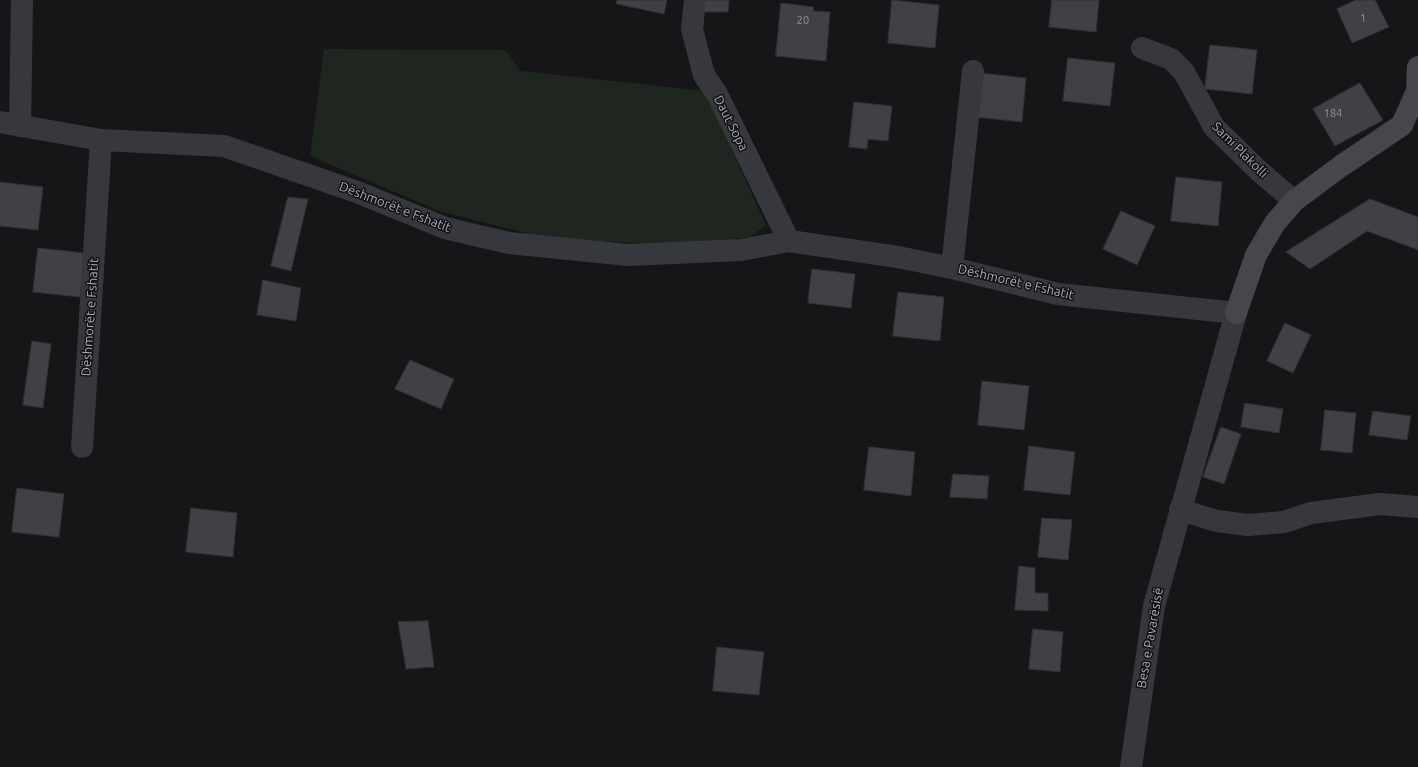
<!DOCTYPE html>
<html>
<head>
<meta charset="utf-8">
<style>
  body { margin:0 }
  canvas { display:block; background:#161618 }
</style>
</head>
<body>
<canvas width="1418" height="767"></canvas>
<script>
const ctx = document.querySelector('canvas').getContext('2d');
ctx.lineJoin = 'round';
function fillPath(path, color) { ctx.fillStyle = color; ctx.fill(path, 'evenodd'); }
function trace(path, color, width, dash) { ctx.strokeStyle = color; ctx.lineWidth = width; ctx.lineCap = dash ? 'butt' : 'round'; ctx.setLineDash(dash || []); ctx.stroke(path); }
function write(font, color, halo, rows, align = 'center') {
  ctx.font = font + ' Ubuntu,sans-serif'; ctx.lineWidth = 3; ctx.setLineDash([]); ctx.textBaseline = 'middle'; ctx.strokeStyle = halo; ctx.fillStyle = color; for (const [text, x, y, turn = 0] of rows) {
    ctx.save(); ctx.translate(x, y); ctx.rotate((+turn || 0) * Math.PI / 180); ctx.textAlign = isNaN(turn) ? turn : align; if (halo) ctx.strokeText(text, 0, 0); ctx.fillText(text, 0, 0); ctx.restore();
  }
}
const green = new Path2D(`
  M 324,49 L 505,50 L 521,71 L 705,91 L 766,225 L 750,237 L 674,245 L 546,238 L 442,212 L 310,156 Z`);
const building = new Path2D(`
  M 617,0 L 667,0 L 664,14 L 617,4 Z
  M 703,0 L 729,0 L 728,12 L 702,12 Z
  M 892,0 L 939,5 L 935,48 L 888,43 Z
  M 1052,0 L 1099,0 L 1096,32 L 1049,27 Z
  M 1356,0 L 1375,0 L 1389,27 L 1352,43 L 1337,9 Z
  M 781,3 L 814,7 L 813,11 L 830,12 L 826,61 L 776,56 Z
  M 1210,45 L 1257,50 L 1252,94 L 1205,89 Z
  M 1068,58 L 1115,63 L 1110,106 L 1063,101 Z
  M 980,73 L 1026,78 L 1022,122 L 975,117 Z
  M 1360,83 L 1383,120 L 1335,146 L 1313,109 Z
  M 854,102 L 892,106 L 888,141 L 868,139 L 867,149 L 849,147 Z
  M 1176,177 L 1222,182 L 1218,226 L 1171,221 Z
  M 0,182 L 43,187 L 38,230 L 0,226 Z
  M 288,197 L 308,199 L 291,271 L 271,266 Z
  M 1370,199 L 1418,217 L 1418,250 L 1367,231 L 1310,269 L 1286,252 Z
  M 1121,211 L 1155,226 L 1137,265 L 1103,249 Z
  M 38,248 L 85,253 L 80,297 L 33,292 Z
  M 812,269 L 855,274 L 851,308 L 808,303 Z
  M 263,280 L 301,288 L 296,321 L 257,315 Z
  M 898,292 L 944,297 L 940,341 L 893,336 Z
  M 1285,323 L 1311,335 L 1293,373 L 1267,361 Z
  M 32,341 L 51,344 L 43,408 L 23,405 Z
  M 410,360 L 454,379 L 441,409 L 395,389 Z
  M 982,381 L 1029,386 L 1024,430 L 978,425 Z
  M 1245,403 L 1283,409 L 1279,433 L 1241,427 Z
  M 1325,410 L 1356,413 L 1352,453 L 1321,450 Z
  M 1373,411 L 1411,416 L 1407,440 L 1369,435 Z
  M 1221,427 L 1241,434 L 1224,484 L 1203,477 Z
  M 1029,446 L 1075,452 L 1070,495 L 1024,490 Z
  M 869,447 L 915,452 L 911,496 L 864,490 Z
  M 953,474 L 989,476 L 987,499 L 950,497 Z
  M 17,488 L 64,494 L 59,537 L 12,532 Z
  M 191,508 L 237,513 L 233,557 L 186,552 Z
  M 1042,518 L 1072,520 L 1068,560 L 1038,557 Z
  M 1019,566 L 1035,568 L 1035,593 L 1048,593 L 1048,611 L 1015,610 Z
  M 428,621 L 434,667 L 406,669 L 398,622 Z
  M 1033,629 L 1063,632 L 1060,672 L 1029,669 Z
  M 717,647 L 764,652 L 759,695 L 713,691 Z`);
const street = new Path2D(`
  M 695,0 L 692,29 L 704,75 L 717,94 L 789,241
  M 1142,48 L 1171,59 L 1184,72 L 1214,127 L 1258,170 L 1294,201
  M 0,122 L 101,140 L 224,146 L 357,192 L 445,228 L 509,243 L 628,255 L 741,250 L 789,241 L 898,257 L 952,268 L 1058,294 L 1236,313 L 1154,606 L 1131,767
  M 20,126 L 22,0
  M 952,268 L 973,71
  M 82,447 L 101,140
  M 1180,510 L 1217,521 L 1248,525 L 1284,522 L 1311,513 L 1380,504 L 1418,507`);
const secondary = new Path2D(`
  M 1236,313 L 1256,255 L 1275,223 L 1294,201 L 1341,166 L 1402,125 L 1417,91 L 1418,67`);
const numberNames = [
  ["1",1363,18],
  ["20",803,20],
  ["184",1333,113]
];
const streetNames = [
  ["Daut Sopa",731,123,63],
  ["Sami Plakolli",1240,150,45],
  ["Dëshmorët e Fshatit",395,207,21],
  ["Dëshmorët e Fshatit",1016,282,13],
  ["Dëshmorët e Fshatit",90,317,-86],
  ["Besa e Pavarësisë",1150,638,-80]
];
fillPath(green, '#1e261f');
fillPath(building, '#404145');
trace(building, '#303034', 1);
trace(street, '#37383d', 22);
trace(secondary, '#45474d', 22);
write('11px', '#8e929b', null, numberNames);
write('13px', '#a8adb8', '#111113', streetNames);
</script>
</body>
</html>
